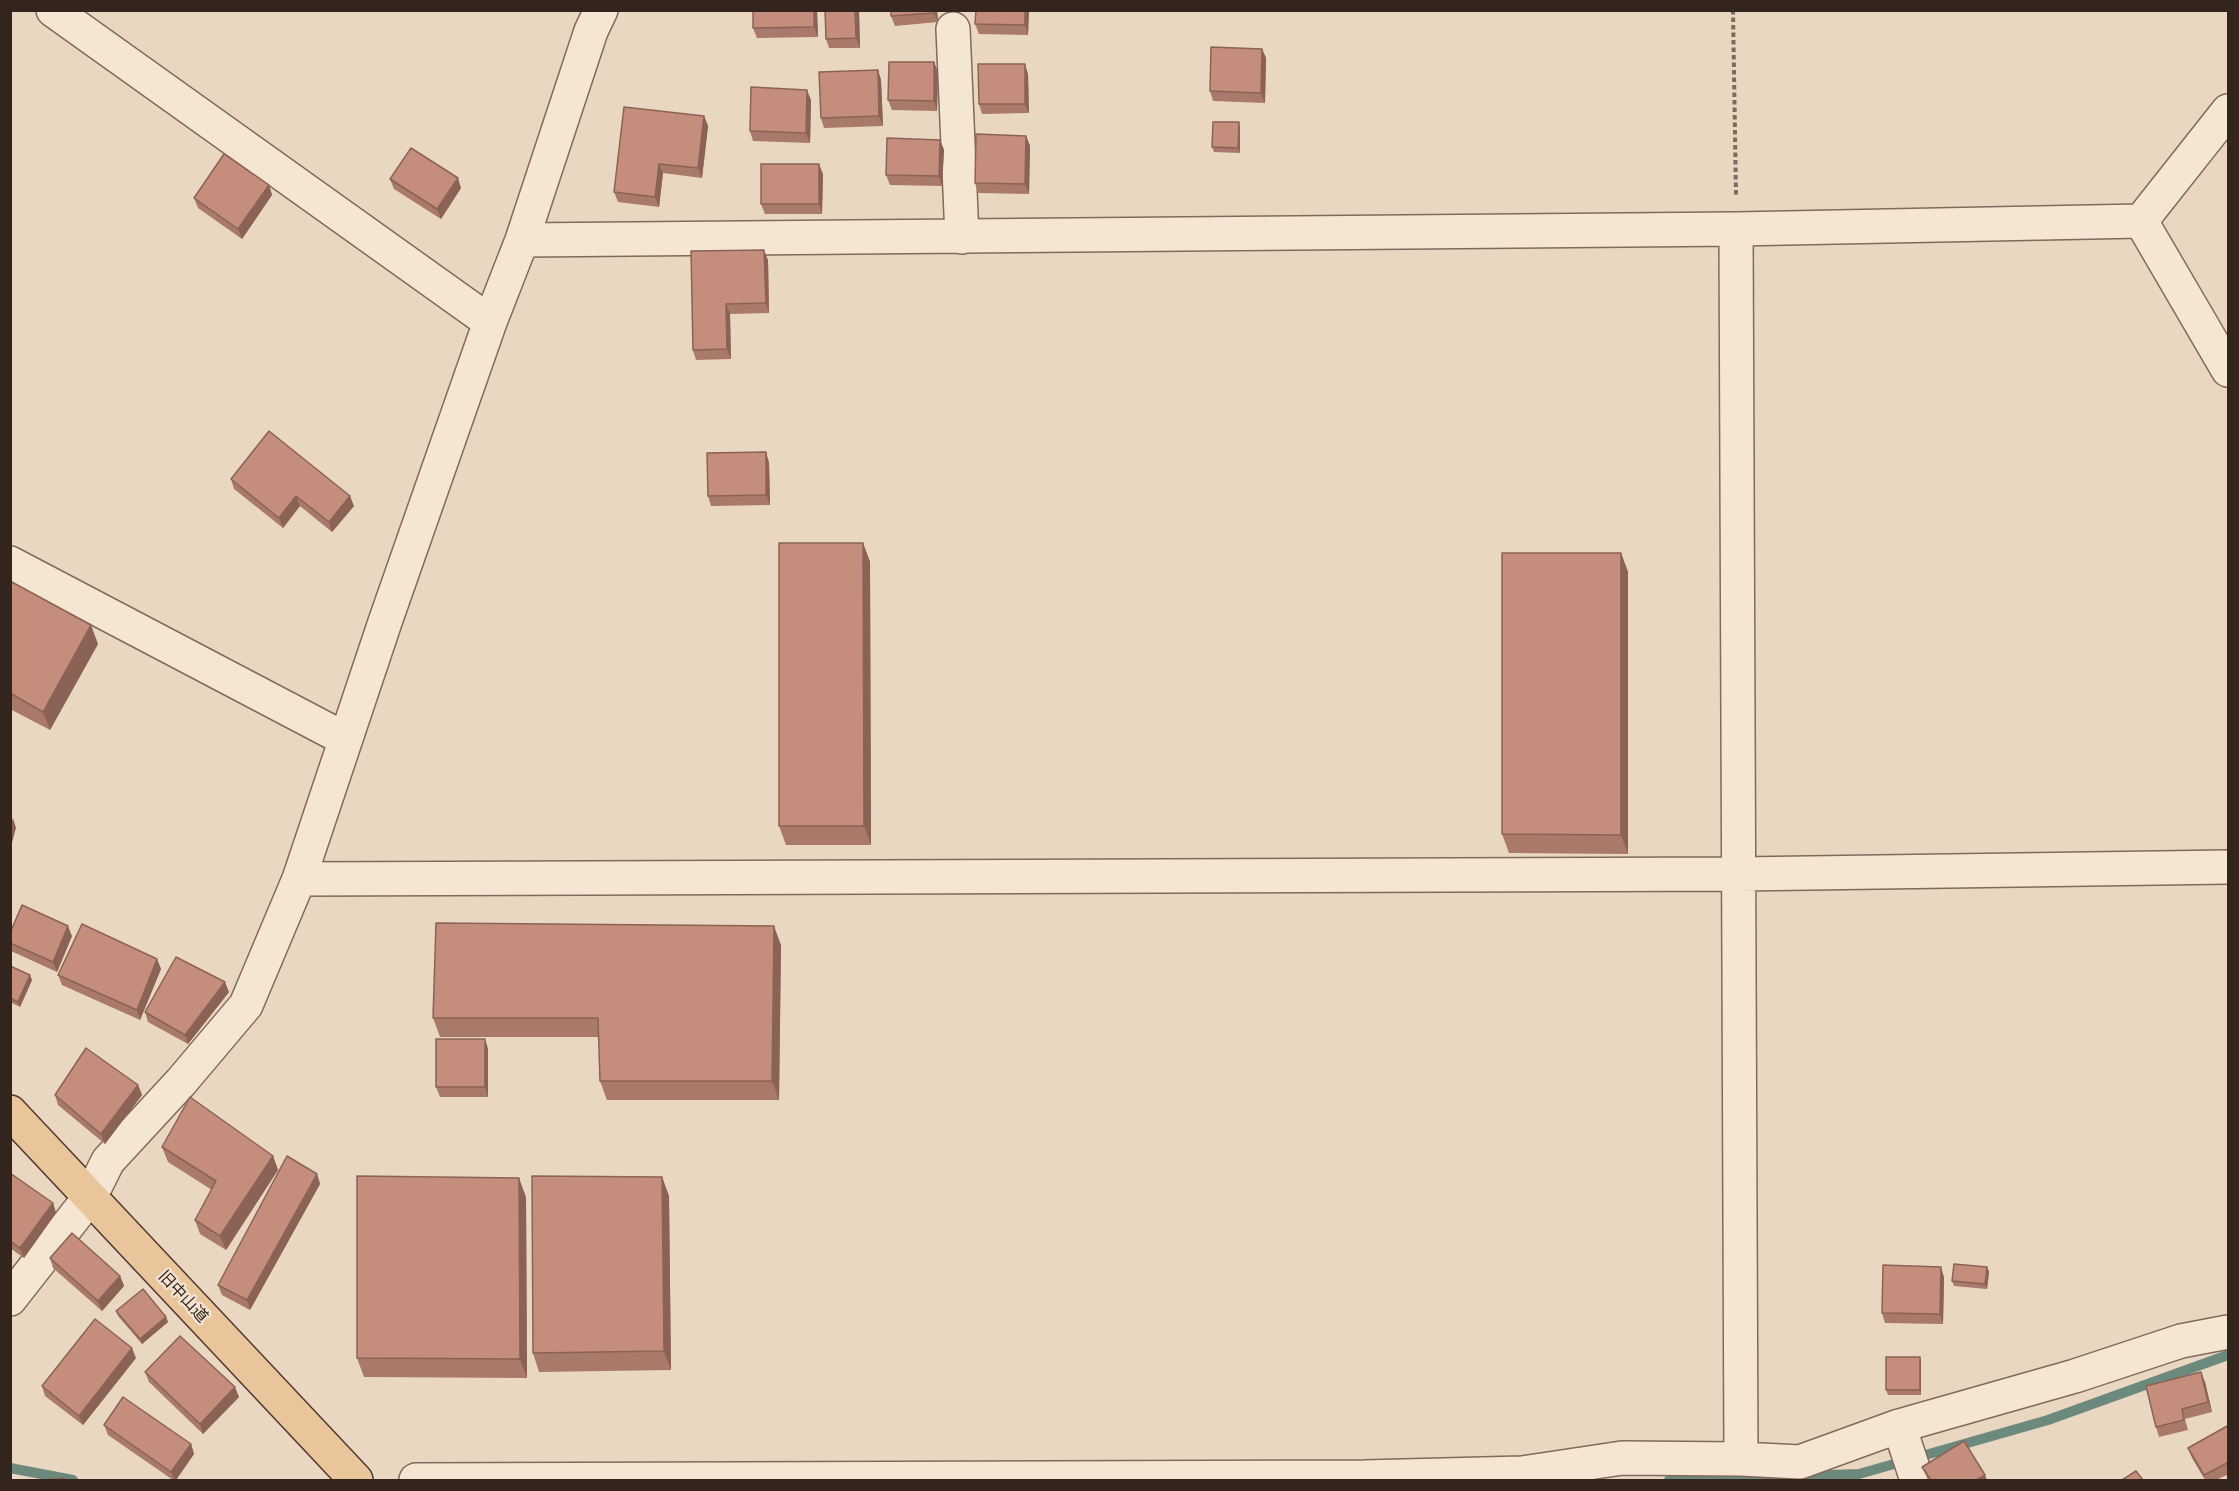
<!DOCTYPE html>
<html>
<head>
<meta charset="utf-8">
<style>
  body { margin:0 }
  #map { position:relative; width:2239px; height:1491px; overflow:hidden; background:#ead7c2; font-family:"Noto Serif",serif }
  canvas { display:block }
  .frame { position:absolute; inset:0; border:12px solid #33241e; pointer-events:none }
</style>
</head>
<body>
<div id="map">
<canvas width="2239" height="1491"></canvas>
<div class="frame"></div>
</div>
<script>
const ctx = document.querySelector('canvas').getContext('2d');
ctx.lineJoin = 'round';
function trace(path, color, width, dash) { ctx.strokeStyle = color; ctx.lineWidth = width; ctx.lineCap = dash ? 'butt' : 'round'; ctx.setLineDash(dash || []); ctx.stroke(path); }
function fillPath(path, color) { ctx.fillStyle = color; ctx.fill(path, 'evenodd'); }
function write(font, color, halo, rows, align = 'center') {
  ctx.font = font + ' "Noto Serif","Noto Sans JP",serif'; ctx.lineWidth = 4.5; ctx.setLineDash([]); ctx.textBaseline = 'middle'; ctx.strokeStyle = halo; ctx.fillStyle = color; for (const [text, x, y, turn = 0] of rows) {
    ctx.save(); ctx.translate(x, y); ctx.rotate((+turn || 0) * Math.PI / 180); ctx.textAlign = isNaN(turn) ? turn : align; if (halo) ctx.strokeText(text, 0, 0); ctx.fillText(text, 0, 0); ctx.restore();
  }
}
const stream = new Path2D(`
  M 10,1468 L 73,1480
  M 1798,1476 L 1859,1474 L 2048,1420 L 2228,1355
  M 1669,1480 L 1780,1476`);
const path = new Path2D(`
  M 1733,10 L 1736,196`);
const minor = new Path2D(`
  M 53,10 L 490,322
  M 953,29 L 962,237
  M 2141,221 L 2228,370
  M 1736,229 L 1741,1459
  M 522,240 L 1736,229 L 2141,221 L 2228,111
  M 10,563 L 345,739
  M 299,879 L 1740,874 L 2228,867
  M 10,1299 L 90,1197 L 108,1161 L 181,1082 L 246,1005 L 299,879 L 385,622 L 490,322 L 522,240 L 591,31 L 601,10
  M 1899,1426 L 1917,1480
  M 416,1480 L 1364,1477 L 1522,1473 L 1622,1458 L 1741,1459 L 1800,1462 L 1899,1426 L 2075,1376 L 2181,1341 L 2228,1332`);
const major = new Path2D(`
  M 10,1112 L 356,1480`);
const wall = new Path2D(`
  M 817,10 L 818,37 L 757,38 L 753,28 Z
  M 825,10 L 859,10 L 860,48 L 829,48 L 826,39 Z
  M 937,10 L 938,22 L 895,26 L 891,16 Z
  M 976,10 L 1029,10 L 1028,35 L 979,34 L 975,24 Z
  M 1262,49 L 1266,58 L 1265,103 L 1213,101 L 1210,91 Z
  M 934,62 L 938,72 L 937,111 L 892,110 L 888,100 Z
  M 878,70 L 881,80 L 883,126 L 824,128 L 821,118 Z
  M 1028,74 L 1029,113 L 982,114 L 979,104 Z
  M 811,100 L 810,143 L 753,141 L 750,131 Z
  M 704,116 L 708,126 L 702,178 L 663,173 L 659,207 L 618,202 L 614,192 Z
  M 1240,127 L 1240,153 L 1214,152 L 1212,147 Z
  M 1026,136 L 1030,146 L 1029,194 L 978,193 L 975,183 Z
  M 940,140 L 944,150 L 942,186 L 890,185 L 886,175 Z
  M 823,174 L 822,214 L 765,214 L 761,204 Z
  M 390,179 L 461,188 L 441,219 L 394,189 Z
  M 269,185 L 272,195 L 242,239 L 198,208 L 194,198 Z
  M 691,251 L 768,260 L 769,313 L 730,314 L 731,359 L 696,360 L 693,350 Z
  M 769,462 L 770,505 L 711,506 L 708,496 Z
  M 231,479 L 354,506 L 332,532 L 300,506 L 283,528 L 234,489 Z
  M 863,543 L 870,562 L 871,845 L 786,845 L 779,826 Z
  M 1621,553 L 1628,572 L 1628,854 L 1509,853 L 1502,834 Z
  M 10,581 L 98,644 L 50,730 L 10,709 Z
  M 10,933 L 72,936 L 57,972 L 11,951 Z
  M 781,945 L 779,1100 L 607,1100 L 600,1081 L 599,1037 L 440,1037 L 433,1018 Z
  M 157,959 L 161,969 L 140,1020 L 62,985 L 58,975 Z
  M 10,966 L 32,980 L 20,1007 L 10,1002 Z
  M 229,992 L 188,1044 L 148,1022 L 145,1012 Z
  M 485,1039 L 488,1049 L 488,1097 L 440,1097 L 436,1087 Z
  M 138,1085 L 142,1095 L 105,1144 L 58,1105 L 55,1095 Z
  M 162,1147 L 273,1156 L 278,1170 L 226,1250 L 200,1234 L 195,1220 L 212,1190 L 168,1162 Z
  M 10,1173 L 53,1203 L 56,1213 L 24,1258 L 10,1248 Z
  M 317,1174 L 320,1184 L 250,1310 L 222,1295 L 218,1285 Z
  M 662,1177 L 669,1196 L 671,1370 L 539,1372 L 533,1353 Z
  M 526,1197 L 527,1378 L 364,1377 L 357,1358 Z
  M 50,1258 L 120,1276 L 124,1286 L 102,1311 L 53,1268 Z
  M 1987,1267 L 1989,1272 L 1987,1289 L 1954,1286 L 1952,1281 Z
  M 1944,1277 L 1943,1324 L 1885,1323 L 1882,1313 Z
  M 116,1311 L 166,1317 L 168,1322 L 142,1344 L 118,1316 Z
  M 136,1358 L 83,1425 L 45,1396 L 42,1386 Z
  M 1921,1362 L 1921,1395 L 1888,1395 L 1886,1390 Z
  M 145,1372 L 239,1397 L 203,1434 L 149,1382 Z
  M 2205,1382 L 2212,1412 L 2185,1419 L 2188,1430 L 2159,1437 L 2156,1427 Z
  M 104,1425 L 191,1444 L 194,1454 L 176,1480 L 173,1480 L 108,1435 Z
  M 2229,1425 L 2229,1474 L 2216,1480 L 2205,1480 L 2192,1458 L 2188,1448 Z
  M 1922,1467 L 1987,1480 L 1928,1480 Z`);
const shadedWall = new Path2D(`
  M 814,10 L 817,10 L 818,37 L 814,27 Z
  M 855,10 L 859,10 L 860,48 L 856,38 Z
  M 934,10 L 937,10 L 938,22 L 934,13 Z
  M 1025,10 L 1029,10 L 1028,35 L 1025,25 Z
  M 1262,49 L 1266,58 L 1265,103 L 1261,93 Z
  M 934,62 L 938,72 L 937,111 L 934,101 Z
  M 1025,64 L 1028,74 L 1029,113 L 1025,104 Z
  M 878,70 L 881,80 L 883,126 L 879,116 Z
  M 807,90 L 811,100 L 810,143 L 806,133 Z
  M 704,116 L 708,126 L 702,178 L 698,168 Z
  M 1239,122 L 1240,127 L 1240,153 L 1238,148 Z
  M 1026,136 L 1030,146 L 1029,194 L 1025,184 Z
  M 940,140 L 944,150 L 942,186 L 939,176 Z
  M 659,164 L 663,173 L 659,207 L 655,197 Z
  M 819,164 L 823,174 L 822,214 L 819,204 Z
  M 458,178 L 461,188 L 441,219 L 437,209 Z
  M 269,185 L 272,195 L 242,239 L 238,229 Z
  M 764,250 L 768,260 L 769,313 L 766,303 Z
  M 726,304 L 730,314 L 731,359 L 727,349 Z
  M 766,452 L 769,462 L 770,505 L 766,495 Z
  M 296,496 L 300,506 L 283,528 L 279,518 Z
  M 350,496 L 354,506 L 332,532 L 329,522 Z
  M 863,543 L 870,562 L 871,845 L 864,826 Z
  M 1621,553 L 1628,572 L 1628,854 L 1621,835 Z
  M 91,625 L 98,644 L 50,730 L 43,712 Z
  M 13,818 L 16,828 L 10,850 L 10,826 Z
  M 68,926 L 72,936 L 57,972 L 53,962 Z
  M 774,926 L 781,945 L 779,1100 L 772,1081 Z
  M 157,959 L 161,969 L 140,1020 L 137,1010 Z
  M 30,975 L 32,980 L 20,1007 L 18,1002 Z
  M 225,982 L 229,992 L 188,1044 L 185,1035 Z
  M 485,1039 L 488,1049 L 488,1097 L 485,1087 Z
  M 138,1085 L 142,1095 L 105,1144 L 101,1134 Z
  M 273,1156 L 278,1170 L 226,1250 L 220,1236 Z
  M 317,1174 L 320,1184 L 250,1310 L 247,1300 Z
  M 662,1177 L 669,1196 L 671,1370 L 664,1351 Z
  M 519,1178 L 526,1197 L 527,1378 L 520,1359 Z
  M 53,1203 L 56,1213 L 24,1258 L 20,1248 Z
  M 1941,1267 L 1944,1277 L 1943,1324 L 1940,1314 Z
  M 1987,1267 L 1989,1272 L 1987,1289 L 1985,1284 Z
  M 120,1276 L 124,1286 L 102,1311 L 98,1301 Z
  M 166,1317 L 168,1322 L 142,1344 L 140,1339 Z
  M 132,1348 L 136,1358 L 83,1425 L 79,1416 Z
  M 1920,1357 L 1921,1362 L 1921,1395 L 1920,1390 Z
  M 2201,1372 L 2205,1382 L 2212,1412 L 2208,1402 Z
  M 235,1387 L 239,1397 L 203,1434 L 200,1424 Z
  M 191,1444 L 194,1454 L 176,1480 L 175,1480 L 171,1472 Z
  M 1985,1475 L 1987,1480 L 1976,1480 Z`);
const building = new Path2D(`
  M 753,10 L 814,10 L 814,27 L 753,28 Z
  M 825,10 L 855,10 L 856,38 L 826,39 Z
  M 891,10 L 934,10 L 934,13 L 891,16 Z
  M 976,10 L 1025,10 L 1025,25 L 975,24 Z
  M 1211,47 L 1262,49 L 1261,93 L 1210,91 Z
  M 889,62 L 934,62 L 934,101 L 888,100 Z
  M 978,64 L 1025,64 L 1025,104 L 979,104 Z
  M 878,70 L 879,116 L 821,118 L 819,72 Z
  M 751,87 L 807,90 L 806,133 L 750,131 Z
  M 624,107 L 704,116 L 698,168 L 659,164 L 655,197 L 614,192 Z
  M 1213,122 L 1239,122 L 1238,148 L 1212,147 Z
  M 976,134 L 1026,136 L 1025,184 L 975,183 Z
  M 887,138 L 940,140 L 939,176 L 886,175 Z
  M 411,148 L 458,178 L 437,209 L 390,179 Z
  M 224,154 L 269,185 L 238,229 L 194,198 Z
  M 761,164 L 819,164 L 819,204 L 761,204 Z
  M 764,250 L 766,303 L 726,304 L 727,349 L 693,350 L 691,251 Z
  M 269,431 L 350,496 L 329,522 L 296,496 L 279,518 L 231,479 Z
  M 766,452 L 766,495 L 708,496 L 707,453 Z
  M 779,543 L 863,543 L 864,826 L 779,826 Z
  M 1502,553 L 1621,553 L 1621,835 L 1502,834 Z
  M 10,581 L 91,625 L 43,712 L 10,693 Z
  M 22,905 L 68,926 L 53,962 L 10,943 L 10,933 Z
  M 436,923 L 774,926 L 772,1081 L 600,1081 L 598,1018 L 433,1018 Z
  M 82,924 L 157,959 L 137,1010 L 58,975 Z
  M 176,957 L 225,982 L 185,1035 L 145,1012 Z
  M 10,966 L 30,975 L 18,1002 L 10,998 Z
  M 436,1039 L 485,1039 L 485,1087 L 436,1087 Z
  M 86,1048 L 138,1085 L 101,1134 L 55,1095 Z
  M 190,1097 L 273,1156 L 220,1236 L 195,1220 L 216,1181 L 162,1147 Z
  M 287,1156 L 317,1174 L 247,1300 L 218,1285 Z
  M 10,1173 L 53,1203 L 20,1248 L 10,1241 Z
  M 357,1176 L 519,1178 L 520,1359 L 357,1358 Z
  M 532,1176 L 662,1177 L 664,1351 L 533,1353 Z
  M 72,1233 L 120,1276 L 98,1301 L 50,1258 Z
  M 1954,1264 L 1987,1267 L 1985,1284 L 1952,1281 Z
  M 1883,1265 L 1941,1267 L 1940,1314 L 1882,1313 Z
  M 143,1289 L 166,1317 L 140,1339 L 116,1311 Z
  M 95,1319 L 132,1348 L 79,1416 L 42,1386 Z
  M 180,1336 L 235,1387 L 200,1424 L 145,1372 Z
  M 1886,1357 L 1920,1357 L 1920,1390 L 1886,1390 Z
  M 2201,1372 L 2208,1402 L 2182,1409 L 2184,1420 L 2156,1427 L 2146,1386 Z
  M 123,1397 L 191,1444 L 171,1472 L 104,1425 Z
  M 2229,1425 L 2229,1462 L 2204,1475 L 2188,1448 Z
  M 1964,1441 L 1985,1475 L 1976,1480 L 1931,1480 L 1922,1467 Z
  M 2136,1471 L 2143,1480 L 2122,1480 Z
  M 64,1478 L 65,1480 L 47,1480 Z`);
const streetNames = [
  ["旧中山道",183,1297,47]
];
trace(stream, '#6c897d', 10);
trace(minor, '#82695b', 36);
trace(major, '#50392f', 36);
trace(path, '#82695b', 4, [4.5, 3]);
trace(minor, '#f5e6d4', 33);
trace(major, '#eac59c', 33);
fillPath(wall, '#a9796a');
fillPath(shadedWall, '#8a6356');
fillPath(building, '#c58d7b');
trace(building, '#8a6356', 1.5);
write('16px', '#33241e', '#f2e3d1', streetNames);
</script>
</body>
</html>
